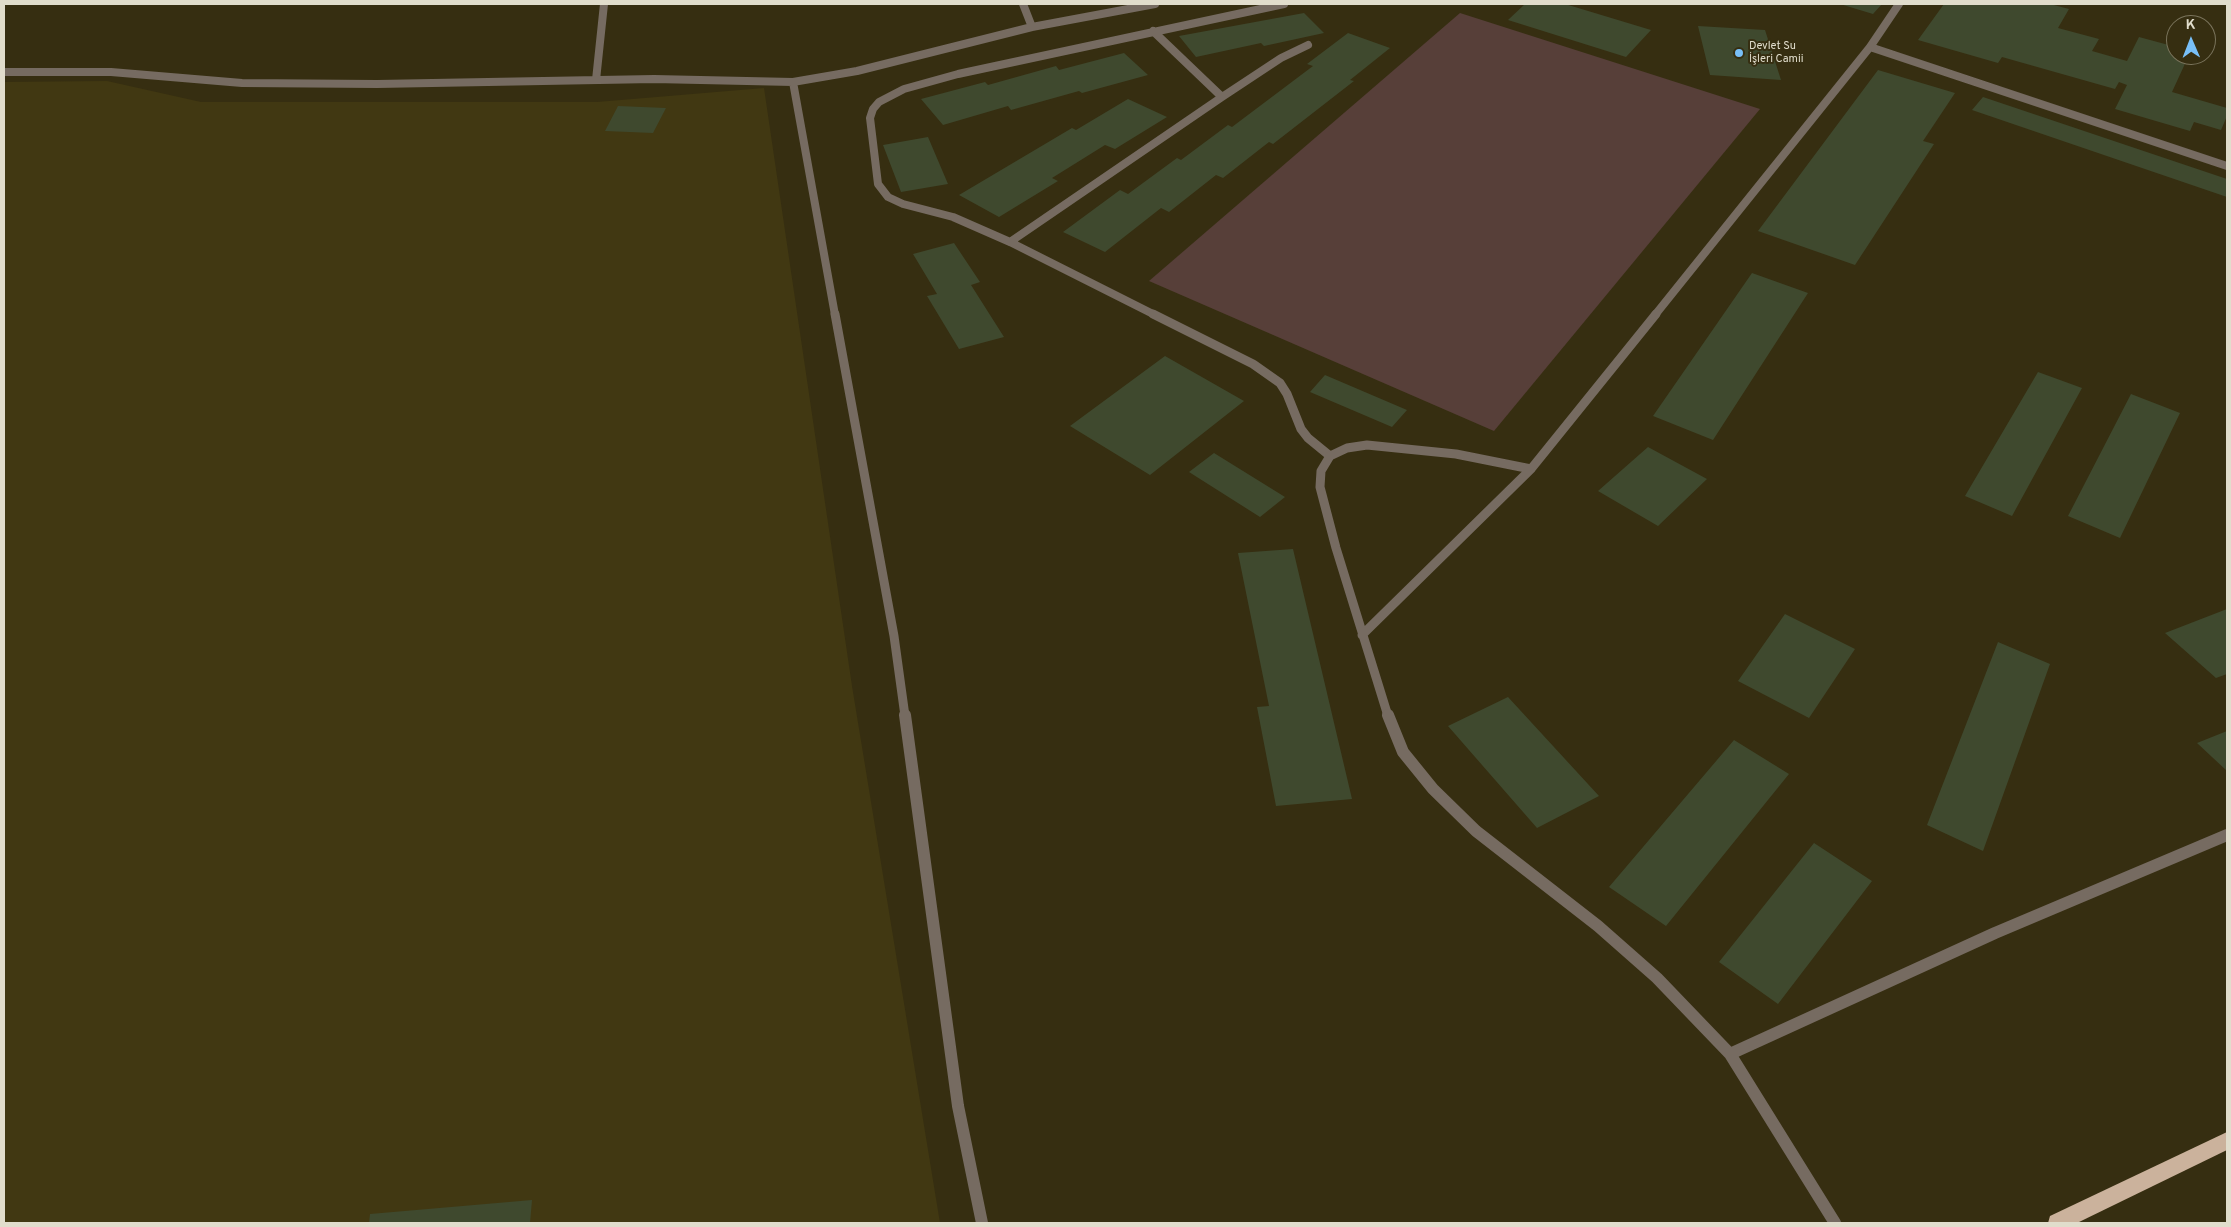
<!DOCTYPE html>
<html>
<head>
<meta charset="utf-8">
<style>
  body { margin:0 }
  #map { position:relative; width:2231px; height:1227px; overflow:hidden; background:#362e11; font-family:Overpass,sans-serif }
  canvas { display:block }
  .frame { position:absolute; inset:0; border:5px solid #e1ddcc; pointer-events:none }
  .north { position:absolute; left:2166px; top:15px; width:50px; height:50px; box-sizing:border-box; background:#362e11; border:1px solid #7a745c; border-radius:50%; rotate:359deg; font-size:14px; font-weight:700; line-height:20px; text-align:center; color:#e1ddcc }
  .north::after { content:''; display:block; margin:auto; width:18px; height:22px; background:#78bff7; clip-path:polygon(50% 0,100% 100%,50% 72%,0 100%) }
</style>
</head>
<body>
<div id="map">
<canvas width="2231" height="1227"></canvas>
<div class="frame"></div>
<div class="north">K</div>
</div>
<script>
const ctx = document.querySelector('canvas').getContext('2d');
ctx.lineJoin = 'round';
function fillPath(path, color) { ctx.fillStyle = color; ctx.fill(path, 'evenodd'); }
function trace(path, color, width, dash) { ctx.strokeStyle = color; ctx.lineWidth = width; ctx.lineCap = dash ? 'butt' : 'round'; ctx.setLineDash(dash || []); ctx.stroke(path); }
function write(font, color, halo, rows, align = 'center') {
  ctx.font = font + ' Overpass,sans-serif'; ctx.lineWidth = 4; ctx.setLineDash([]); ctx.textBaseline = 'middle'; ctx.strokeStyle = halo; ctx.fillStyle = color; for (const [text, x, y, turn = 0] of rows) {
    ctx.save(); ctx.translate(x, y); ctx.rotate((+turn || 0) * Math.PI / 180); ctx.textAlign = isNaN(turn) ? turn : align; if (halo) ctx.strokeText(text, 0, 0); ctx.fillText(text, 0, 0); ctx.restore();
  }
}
const built = new Path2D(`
  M 107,81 L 201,102 L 597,102 L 764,88 L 852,686 L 940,1223 L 4,1223 L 4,82 Z`);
const green = new Path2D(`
  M 1460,13 L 1760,109 L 1494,431 L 1149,281 Z`);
const building = new Path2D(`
  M 1525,4 L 1565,4 L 1651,30 L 1626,57 L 1508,20 Z
  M 1840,4 L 1882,4 L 1873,14 Z
  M 1944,4 L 2050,4 L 2069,9 L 2058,28 L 2099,39 L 2092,51 L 2127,61 L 2139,37 L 2176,47 L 2176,55 L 2189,55 L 2172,92 L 2227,108 L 2227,116 L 2221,130 L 2194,122 L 2190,131 L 2115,109 L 2127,85 L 2119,82 L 2115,89 L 2002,57 L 1998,63 L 1918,40 Z
  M 1304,13 L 1324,33 L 1264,46 L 1261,43 L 1196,57 L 1179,36 Z
  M 1698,26 L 1765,30 L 1781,80 L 1710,75 Z
  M 1348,33 L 1390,48 L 1350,80 L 1354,81 L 1273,144 L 1269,142 L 1223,178 L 1216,175 L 1169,212 L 1161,208 L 1105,252 L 1063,232 L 1120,190 L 1128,194 L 1177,158 L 1181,160 L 1228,125 L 1232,127 L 1313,66 L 1307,64 Z
  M 1124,53 L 1148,75 L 1082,93 L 1079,91 L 1011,110 L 1008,106 L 943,125 L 921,99 L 985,82 L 988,85 L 1056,66 L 1059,70 Z
  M 1878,70 L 1955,93 L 1923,141 L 1934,144 L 1855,265 L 1758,231 Z
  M 1983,97 L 2227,179 L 2227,197 L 1972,110 Z
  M 1128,99 L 1167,117 L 1115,149 L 1105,145 L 1052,178 L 1058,181 L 999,217 L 959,195 L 1072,128 L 1076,130 Z
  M 618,106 L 666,108 L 653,133 L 605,131 Z
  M 928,137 L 948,184 L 901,192 L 883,145 Z
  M 954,243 L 980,282 L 971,285 L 1004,337 L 959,349 L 927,296 L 937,294 L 913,254 Z
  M 1752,273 L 1808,293 L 1713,440 L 1653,416 Z
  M 1165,356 L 1244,401 L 1150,475 L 1070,426 Z
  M 2038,372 L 2082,388 L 2012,516 L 1965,496 Z
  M 1325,375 L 1407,410 L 1392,427 L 1310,392 Z
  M 2131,394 L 2180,413 L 2120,538 L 2068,516 Z
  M 1648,447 L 1707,479 L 1658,526 L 1598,491 Z
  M 1214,453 L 1285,497 L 1260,517 L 1189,472 Z
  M 1293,549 L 1352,799 L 1276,806 L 1257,707 L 1269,706 L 1238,553 Z
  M 2227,609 L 2227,674 L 2216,678 L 2165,633 Z
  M 1785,614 L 1855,649 L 1809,718 L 1738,681 Z
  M 1998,642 L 2050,664 L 1983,851 L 1927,825 Z
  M 1508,697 L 1599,796 L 1537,828 L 1448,726 Z
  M 2227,731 L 2227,771 L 2197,743 Z
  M 1734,740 L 1789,774 L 1666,926 L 1609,887 Z
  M 1814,843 L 1872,881 L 1778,1004 L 1719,962 Z
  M 532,1200 L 530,1223 L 369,1223 L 370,1214 Z`);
const serviceFar1 = new Path2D(`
  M 1153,31 L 1222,97
  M 1010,242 L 1222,97 L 1281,58 L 1308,45
  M 1155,315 L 1010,242 L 953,217 L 903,204 L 888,197 L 878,184 L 870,118 L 873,109 L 879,102 L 904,89 L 958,74 L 1284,4`);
const service = new Path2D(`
  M 1153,314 L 1253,364 L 1280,383 L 1287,394 L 1301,429 L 1308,438 L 1330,456`);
const minorFar2 = new Path2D(`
  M 1023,4 L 1032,27
  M 1870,47 L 2227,166
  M 4,72 L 111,72 L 242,83 L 377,84 L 654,79 L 793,82
  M 596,80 L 604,4
  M 835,315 L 793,82 L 857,71 L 1032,27 L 1155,4
  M 1655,315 L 1870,47 L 1899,4`);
const minorFar1 = new Path2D(`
  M 835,314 L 894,636 L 905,716
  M 1362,635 L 1531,469 L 1656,314
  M 1388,716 L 1336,548 L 1320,487 L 1321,471 L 1330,456 L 1347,448 L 1367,445 L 1456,454 L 1531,469`);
const minor = new Path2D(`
  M 905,715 L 958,1106 L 982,1223
  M 1388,715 L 1403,752 L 1433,789 L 1476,831 L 1598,926 L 1657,978 L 1730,1054 L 1835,1223
  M 1730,1054 L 1995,933 L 2227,835`);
const trunk = new Path2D(`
  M 2227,1132 L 2227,1150 L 2077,1223 L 2048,1223 L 2050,1216 Z`);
const markers = [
  [1739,53,5,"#78bff7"]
];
const farPoinames = [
  ["Devlet Su",1749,47],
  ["İşleri Camii",1749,60]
];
fillPath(built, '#413812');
fillPath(green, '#573f39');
fillPath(building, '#3f492e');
trace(serviceFar1, '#766b61', 8);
trace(service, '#766b61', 9);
trace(minorFar2, '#766b61', 8);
trace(minorFar1, '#766b61', 9);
trace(minor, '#766b61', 12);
fillPath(trunk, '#cbb29c');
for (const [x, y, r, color] of markers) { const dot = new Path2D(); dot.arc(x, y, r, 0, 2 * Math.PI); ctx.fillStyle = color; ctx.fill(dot); trace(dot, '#362e11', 2); }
write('11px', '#e1ddcc', '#362e11', farPoinames, 'left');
</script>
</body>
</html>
